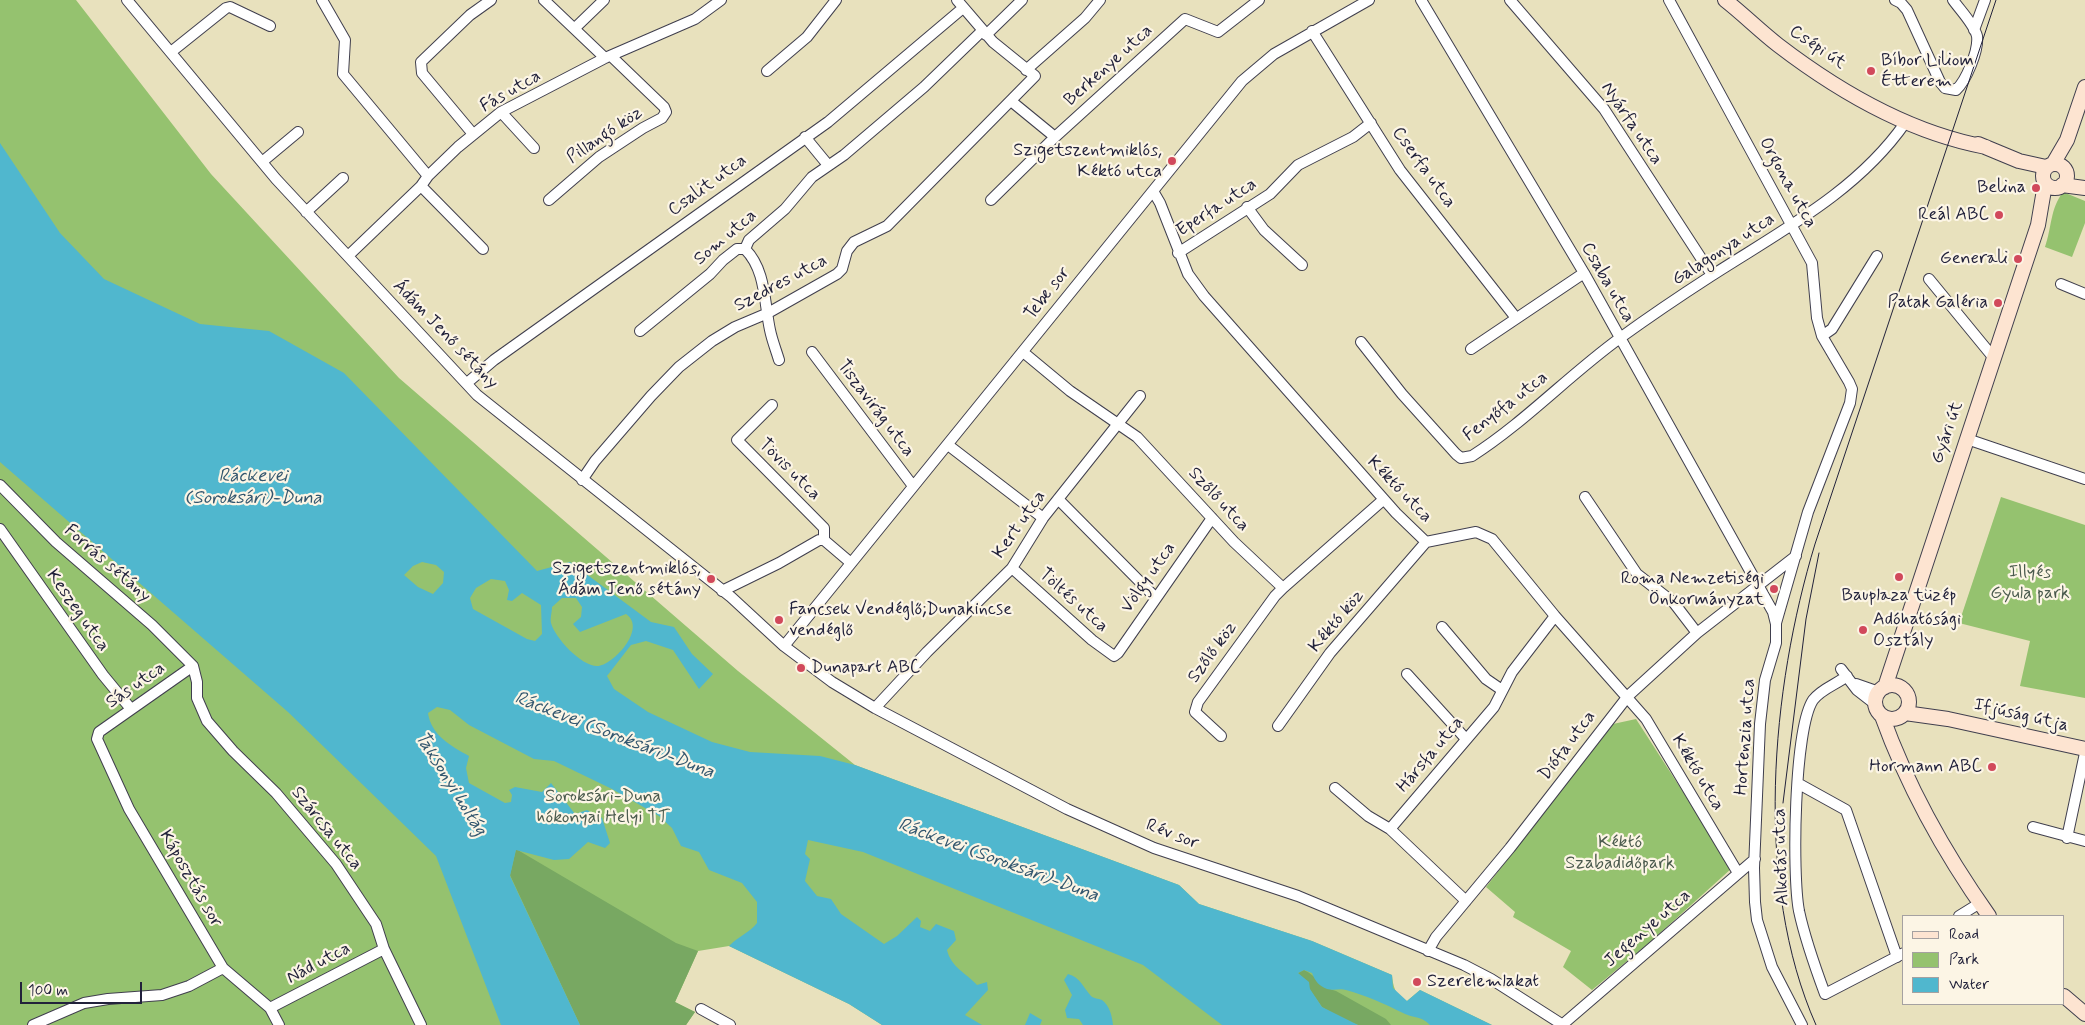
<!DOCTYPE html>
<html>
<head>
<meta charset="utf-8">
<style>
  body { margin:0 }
  #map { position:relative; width:2085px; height:1025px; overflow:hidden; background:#e8e1bd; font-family:Mynerve,sans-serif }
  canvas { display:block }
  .legend { position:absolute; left:1902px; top:915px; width:162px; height:90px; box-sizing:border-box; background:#fcf5e5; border:1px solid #a5a1a1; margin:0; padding:6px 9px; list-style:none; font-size:15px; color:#22223b }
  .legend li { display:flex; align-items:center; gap:10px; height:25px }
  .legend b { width:25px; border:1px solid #a5a1a1 }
  .scale { position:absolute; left:20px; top:982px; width:122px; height:22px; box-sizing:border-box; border:2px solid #22223b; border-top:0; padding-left:6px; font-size:15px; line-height:18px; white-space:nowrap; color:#22223b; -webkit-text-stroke:4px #fcf5e5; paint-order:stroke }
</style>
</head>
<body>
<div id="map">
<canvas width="2085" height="1025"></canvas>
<ul class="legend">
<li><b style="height:6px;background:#fde4d1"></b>Road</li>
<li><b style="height:14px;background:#95c26f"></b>Park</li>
<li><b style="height:14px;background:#50b7ce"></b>Water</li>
</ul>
<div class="scale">100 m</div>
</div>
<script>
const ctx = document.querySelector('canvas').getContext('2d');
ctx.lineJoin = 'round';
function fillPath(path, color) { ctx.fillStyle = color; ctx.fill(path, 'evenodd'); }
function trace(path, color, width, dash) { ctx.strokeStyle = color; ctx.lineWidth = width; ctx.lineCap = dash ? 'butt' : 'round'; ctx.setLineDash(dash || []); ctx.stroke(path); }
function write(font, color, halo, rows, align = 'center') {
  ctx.font = font + ' Mynerve,sans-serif'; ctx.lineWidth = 4.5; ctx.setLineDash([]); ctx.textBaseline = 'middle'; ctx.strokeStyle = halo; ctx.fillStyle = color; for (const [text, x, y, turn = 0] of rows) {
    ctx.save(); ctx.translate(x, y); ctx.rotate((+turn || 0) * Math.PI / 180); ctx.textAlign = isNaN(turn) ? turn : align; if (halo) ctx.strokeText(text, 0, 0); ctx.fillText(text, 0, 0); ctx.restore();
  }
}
const green = new Path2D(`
  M 0,0 L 76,0 L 211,174 L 399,378 L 738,671 L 855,765 L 1179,885 L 1199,904 L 1312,941 L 1392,975 C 1393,986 1395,996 1407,1001 L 1420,990 L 1492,1025 L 882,1025 L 849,1004 L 729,946 L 698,951 L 675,1002 L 695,1012 L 686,1025 L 0,1025 Z
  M 2063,192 L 2085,201 L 2085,223 L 2072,257 L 2045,247 C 2052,227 2050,209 2063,192 Z
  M 2001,497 L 2085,525 L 2085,698 L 2020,686 L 2030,641 L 1959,623 Z
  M 1636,719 L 1732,868 L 1649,943 L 1592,990 L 1563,967 L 1571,951 L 1513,917 L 1515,912 L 1486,887 L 1613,724 Z`);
const forest = new Path2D(`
  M 516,849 L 676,943 L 698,951 L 675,1002 L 695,1012 L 686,1025 L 580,1025 L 510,875 Z
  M 1304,970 C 1317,976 1322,988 1336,991 L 1386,1019 L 1391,1025 L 1358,1025 L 1342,1019 L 1322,1007 L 1298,973 Z`);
const water = new Path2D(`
  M 0,143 L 60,233 L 104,279 L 200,324 L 269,331 L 344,373 L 537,571 L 570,562 L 651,622 L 674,627 L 692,654 L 713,674 L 699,689 L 673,650 L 646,641 L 631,645 L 607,676 L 614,689 L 648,712 L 712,742 L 750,752 L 820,756 L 855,765 L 1179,885 L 1199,904 L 1312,941 L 1392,975 L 1393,988 L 1407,1001 L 1420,990 L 1492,1025 L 1430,1025 C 1420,1015 1415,1019 1403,1013 C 1383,1003 1367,996 1346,990 C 1340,988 1334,991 1327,989 C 1319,986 1315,981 1312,973 L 1304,970 L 1298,973 L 1309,982 L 1310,989 L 1322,1007 L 1358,1025 L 1222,1025 L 1143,965 L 863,852 L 808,840 L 805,854 L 810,859 L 805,881 L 817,896 L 831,899 L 841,914 L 884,944 L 897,936 L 917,917 L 921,921 L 920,927 L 930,931 L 936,924 L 954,931 L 956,940 L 947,950 C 951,967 966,973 977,985 L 987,982 L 988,990 L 965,1015 L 982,1025 L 882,1025 L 849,1004 L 729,946 C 739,936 749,933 757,923 L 757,902 L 742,883 L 709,870 L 699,852 L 681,846 L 672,828 L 659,816 L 612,789 L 554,761 L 534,759 L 469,725 L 450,710 L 437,707 L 428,713 C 431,735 451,746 469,756 L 466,768 L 469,783 L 505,803 L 511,802 L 512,795 L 509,790 L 515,787 L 542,792 L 551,783 L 575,814 L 587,810 L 602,818 L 610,843 L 605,848 L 588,842 L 569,859 L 554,860 L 516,850 L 510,876 L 580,1025 L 501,1025 L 436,856 L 288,712 L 0,462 ZM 422,562 L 436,565 L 444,572 L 443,583 L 433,594 L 418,587 L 404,575 L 413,566 ZM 491,579 L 505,581 L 509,590 L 507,600 L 512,601 L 522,593 L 541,605 L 542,634 L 535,641 L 527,639 L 473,609 L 470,598 L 476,588 ZM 562,598 L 576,598 L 582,607 L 581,617 L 573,624 L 580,632 L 626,614 C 648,629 611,667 597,666 C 581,666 555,638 551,623 C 550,618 552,612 552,607 Z
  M 1068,974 C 1080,977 1083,987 1091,996 C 1094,999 1098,998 1102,1000 C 1110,1006 1112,1016 1113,1025 L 1083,1025 L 1079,1019 L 1067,1018 L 1065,1010 L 1072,995 L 1064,980 Z
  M 1030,1013 L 1042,1020 L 1040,1025 L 1025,1025 Z`);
const street = new Path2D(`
  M 127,0 L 276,179 L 477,395 L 731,597 L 784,646 L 832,682 L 875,708 L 1067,809 L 1154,848 L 1298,896 L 1464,965 L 1491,979 L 1563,1025
  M 322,0 L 345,40 L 343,74 L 428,176
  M 544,0 L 605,58
  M 1421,0 L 1584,273 L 1773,612 L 1776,624 L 1776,643 L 1765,680 L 1760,724 L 1754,868 L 1755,902 L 1757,920 L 1772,967 L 1802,1025
  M 1510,0 L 1604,109 L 1712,275
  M 1669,0 L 1812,263 L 1817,318 L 1822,336 L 1849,382 L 1852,389 L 1850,403 L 1808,512 L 1776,623
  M 1895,0 L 1901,3 L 1907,10 L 1940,82 L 1945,88 L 1956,90 C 1966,81 1979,50 1977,36 C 1974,24 1960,10 1953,0
  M 575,28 L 604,0
  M 1974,30 L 1985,0
  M 1312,31 L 1400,170 L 1516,318
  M 986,35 L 1022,0
  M 171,52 L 226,8 L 230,7 L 270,26
  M 1026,70 L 1085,18 L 1100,0
  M 767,71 L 807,37 L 836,0
  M 1011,101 L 1055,137
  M 501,112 L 534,148
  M 473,134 L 422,73 L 421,62 L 470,15 L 491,0
  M 805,137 L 828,165
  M 262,162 L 298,132
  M 421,186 L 483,249
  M 1153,191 L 1160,203 L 1188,274 L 1204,296 L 1396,513 L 1426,542 L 1476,532 L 1492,539 L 1555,616 L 1646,719 L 1738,873
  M 549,200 L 599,157 L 643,128 L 662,118 L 666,112 L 664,107 L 611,56
  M 991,200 L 1055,137 L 1185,19 L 1218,32 L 1259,0
  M 1247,207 L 1264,230 L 1302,265
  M 306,212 L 343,178
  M 745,249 C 766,270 764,302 770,330 C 772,340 776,350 779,360
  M 1178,253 L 1270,194 L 1298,165 L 1353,137 L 1371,123
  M 348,256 L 421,186 L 428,176 L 458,147 L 501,112 L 605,58 L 695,19 L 721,0
  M 1929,279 L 1993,357
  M 2061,284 L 2085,294
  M 640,331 L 710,274 L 723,260 L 737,249 L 745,249 L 749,240 L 785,209 L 812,177 L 844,155 L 924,87 L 982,31
  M 1822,336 L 1832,329 L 1877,256
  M 1361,342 L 1402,394 L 1456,454 L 1461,458 L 1472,456 C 1525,422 1569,375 1620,338 C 1649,317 1680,296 1711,276 C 1779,232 1857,192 1905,123
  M 1471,349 L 1584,273
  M 812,352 L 913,486
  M 1023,352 L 1070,391 L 1137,437 L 1234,542 L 1283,588 L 1383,500
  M 467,383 L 494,360 L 828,122 L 963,8
  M 772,405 L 737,440 L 824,528 L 824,540
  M 1967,439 L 2085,479
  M 948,445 L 1043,518
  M 582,480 L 595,461 L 651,396 L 679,367 L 712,341 L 735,327 L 768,313 L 837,274 L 842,269 L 847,251 L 854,242 L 887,226 L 1035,76 L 993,42 L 957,0
  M 0,485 L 56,542 L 152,625 L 193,666
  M 1585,497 L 1637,574 L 1674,603 L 1697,633
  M 1058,499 L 1155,597
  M 0,529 L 103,675 L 131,709
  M 1012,568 L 1092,640 L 1114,656 L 1118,653 L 1212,518
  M 722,591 L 779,563 L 819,540 L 824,540 L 851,563
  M 1442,627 L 1486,679 L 1502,690
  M 784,646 L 1242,81 L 1274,54 L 1369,0
  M 193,666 L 99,732 L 97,739 L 129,809 L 223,968 L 270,1008 L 279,1025
  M 193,666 L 197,682 L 197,698 L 207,721 L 233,751 L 276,793 L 336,864 L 376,924 L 384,949 L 421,1025
  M 1841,669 L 1857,690 L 1875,704
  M 1407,674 L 1466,739
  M 1847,676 C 1837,684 1821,689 1813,700 C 1794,729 1792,874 1799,911 C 1805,939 1815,967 1825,994 L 1904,953
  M 1856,684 L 1879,692
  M 875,708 L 927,652 L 1012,568 L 1043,518 L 1140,396
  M 1278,726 L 1330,653 L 1426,542
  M 1221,736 L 1195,712 L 1198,702 L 1275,596 L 1283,588
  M 1799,784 L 1846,810 L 1897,957
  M 1335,788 L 1368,816 L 1390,829
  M 2033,827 L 2085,841
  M 2067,838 L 2085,753
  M 1466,901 L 1390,829 L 1494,707 L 1512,672 L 1555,616
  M 1959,916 L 1980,903
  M 1428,951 L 1436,937 L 1510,848 L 1628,696 L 1697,633 L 1796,556
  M 270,1008 L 384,949
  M 701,1009 L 730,1025
  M 33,1025 L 84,1003 L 108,999 L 162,995 L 189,986 L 223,968
  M 1562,1025 L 1755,859`);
const secondary = new Path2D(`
  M 1725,0 C 1743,14 1760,31 1778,45 C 1838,91 1911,133 1986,147
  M 1978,144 L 2019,161 L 2046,167
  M2043 176a12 12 0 1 1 24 0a12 12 0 1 1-24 0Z
  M 2053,164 L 2067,140 L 2085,87
  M 2062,185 L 2085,188
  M1875 702a17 17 0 1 1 34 0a17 17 0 1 1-34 0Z
  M 1885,687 L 2038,225 L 2045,184
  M 1905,713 L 1948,719 L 2085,749
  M 1882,716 C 1908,788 1945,854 1989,916
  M 2064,996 L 2085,1014`);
const tram = new Path2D(`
  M 1783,803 L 1806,619 L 1819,553
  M 1816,1025 C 1753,883 1771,689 1815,544 L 1996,0`);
const markers = [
  [1871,71,5,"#d1495b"],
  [1172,161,5,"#d1495b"],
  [2036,188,5,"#d1495b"],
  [1999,215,5,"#d1495b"],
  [2018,259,5,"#d1495b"],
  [1998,303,5,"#d1495b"],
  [1899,577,5,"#d1495b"],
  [711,579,5,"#d1495b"],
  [1774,589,5,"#d1495b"],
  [779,620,5,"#d1495b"],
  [1863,630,5,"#d1495b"],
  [801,668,5,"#d1495b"],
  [1992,767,5,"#d1495b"],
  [1417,982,5,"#d1495b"]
];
const streetNames = [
  ["Csépi út",1817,48,34],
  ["Berkenye utca",1109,66,-42],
  ["Fás utca",511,92,-30],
  ["Nyárfa utca",1631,124,56],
  ["Pillangó köz",605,136,-34],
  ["Cserfa utca",1423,168,54],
  ["Orgona utca",1787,183,61],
  ["Csalit utca",708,186,-36],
  ["Eperfa utca",1217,208,-33],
  ["Som utca",726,238,-40],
  ["Galagonya utca",1724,250,-33],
  ["Csaba utca",1607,283,60],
  ["Szedres utca",781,284,-28],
  ["Tebe sor",1048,294,-52],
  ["Ádám Jenő sétány",445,335,46],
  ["Fenyőfa utca",1506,407,-38],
  ["Tiszavirág utca",875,409,53],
  ["Gyári út",1948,433,-71],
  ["Tövis utca",789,470,45],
  ["Kéktó utca",1399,490,46],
  ["Szőlő utca",1218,500,47],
  ["Kert utca",1020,525,-55],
  ["Forrás sétány",107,564,41],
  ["Völgy utca",1149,578,-55],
  ["Töltés utca",1073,601,42],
  ["Keszeg utca",77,611,55],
  ["Kéktó köz",1337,622,-50],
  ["Szőlő köz",1213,653,-54],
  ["Sás utca",136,686,-35],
  ["Ifjúság útja",2021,716,13],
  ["Hortenzia utca",1746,737,-86],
  ["Diófa utca",1568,746,-53],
  ["Hársfa utca",1431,755,-50],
  ["Kéktó utca",1697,773,59],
  ["Szárcsa utca",326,829,51],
  ["Rév sor",1172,835,21],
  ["Alkotás utca",1782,857,-92],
  ["Káposztás sor",190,879,60],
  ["Jegenye utca",1648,929,-41],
  ["Nád utca",319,964,-28]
];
const poiNames = [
  ["Bíbor Liliom",1881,61,"left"],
  ["Étterem",1881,82,"left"],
  ["Szigetszentmiklós,",1162,151],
  ["Kéktó utca",1162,172],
  ["Belina",2026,188],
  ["Reál ABC",1989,215],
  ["Generali",2008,259],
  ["Patak Galéria",1988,303],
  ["Szigetszentmiklós,",701,569],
  ["Ádám Jenő sétány",701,590],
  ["Roma Nemzetiségi",1764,579],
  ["Önkormányzat",1764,600],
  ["Bauplaza tüzép",1899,596,"center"],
  ["Fancsek Vendéglő;Dunakincse",789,610,"left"],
  ["vendéglő",789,631,"left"],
  ["Adóhatósági",1873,620,"left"],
  ["Osztály",1873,641,"left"],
  ["Dunapart ABC",811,668,"left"],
  ["Hormann ABC",1982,767],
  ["Szerelemlakat",1427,982,"left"]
];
const parkNames = [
  ["Illyés",2030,573],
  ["Gyula park",2030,594],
  ["Soroksári-Duna",603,797],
  ["hókonyai Helyi TT",603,818],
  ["Kéktó",1620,843],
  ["Szabadidőpark",1620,864]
];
const waterNames = [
  ["Ráckevei",253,477],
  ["(Soroksári)-Duna",253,499],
  ["Ráckevei (Soroksári)-Duna",614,736,21],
  ["Taksonyi holtág",450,784,58],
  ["Ráckevei (Soroksári)-Duna",998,861,20]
];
fillPath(green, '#95c26f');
fillPath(forest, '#78a862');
fillPath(water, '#50b7ce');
trace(street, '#403f4e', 12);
trace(secondary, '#403f4e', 16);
trace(street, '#fff', 10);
trace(secondary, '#fde4d1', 14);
trace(tram, '#22223b', 1);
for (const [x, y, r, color] of markers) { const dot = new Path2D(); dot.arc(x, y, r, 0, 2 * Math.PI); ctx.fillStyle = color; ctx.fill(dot); trace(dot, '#fcf5e5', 2); }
write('18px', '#22223b', '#fcf5e5', streetNames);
write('18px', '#22223b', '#fcf5e5', poiNames, 'right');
write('18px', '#4a5a4d', '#fcf5e5', parkNames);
write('italic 19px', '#32566e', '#fcf5e5', waterNames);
</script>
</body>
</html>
